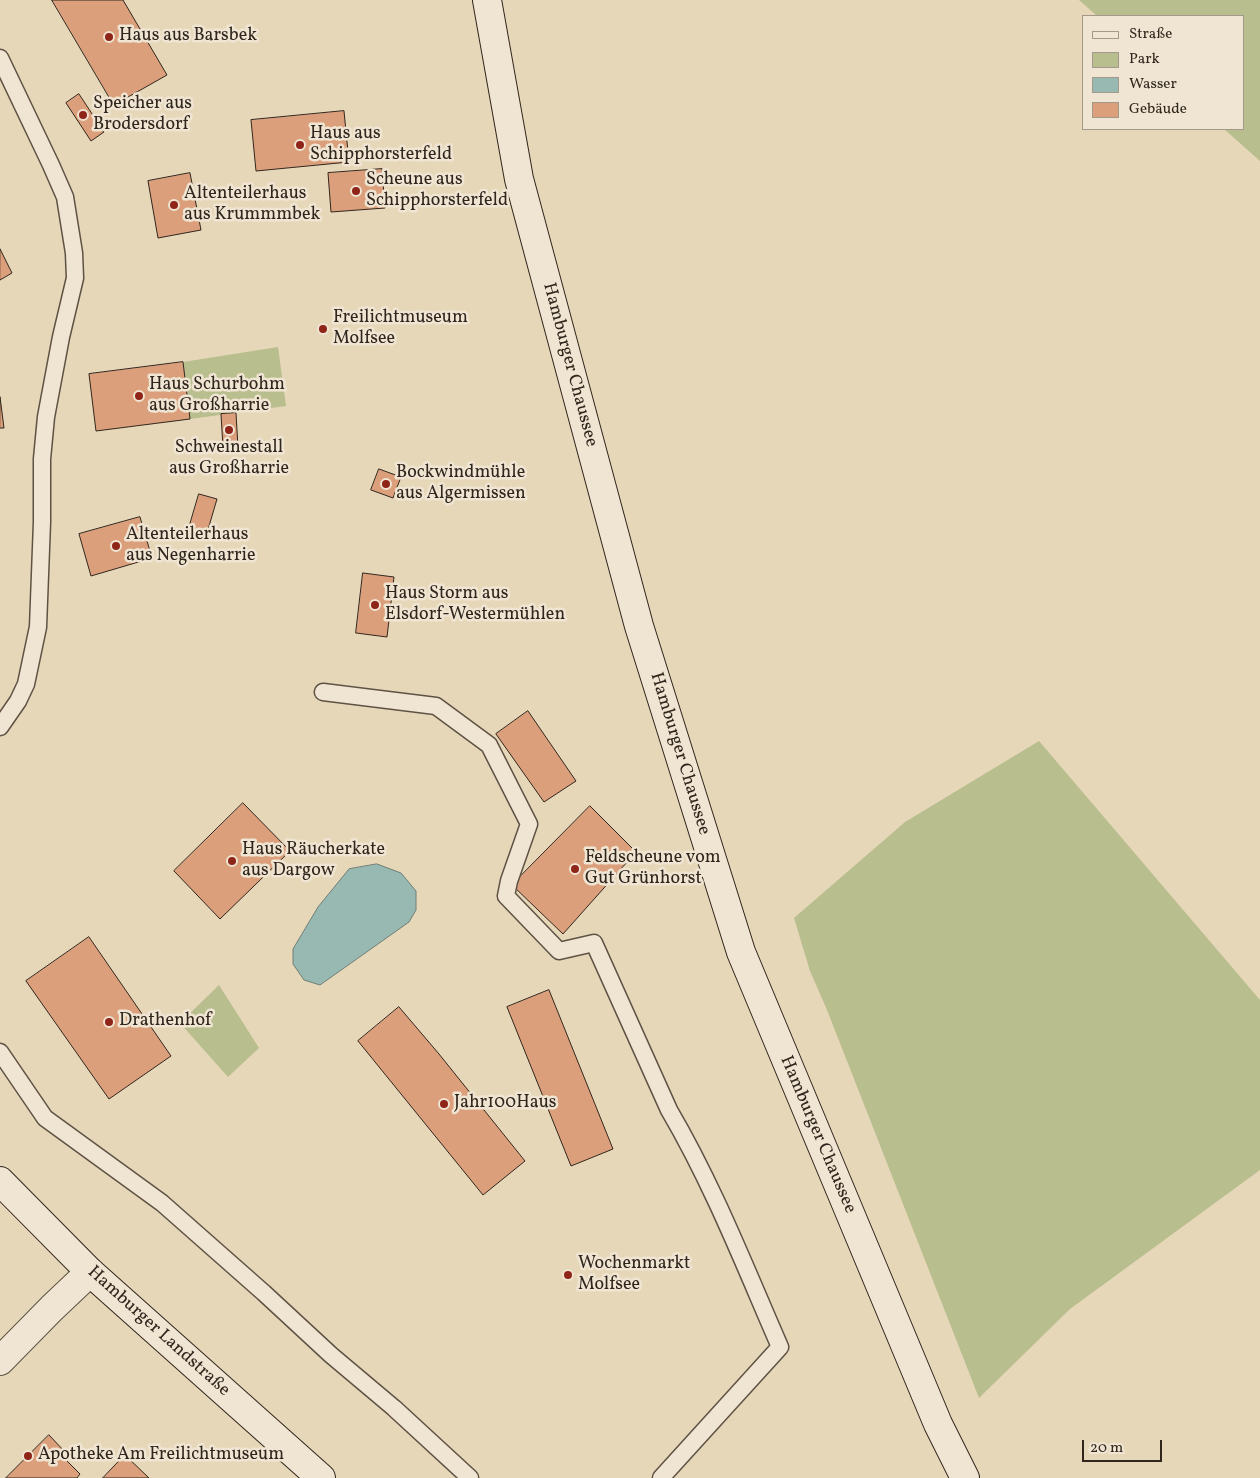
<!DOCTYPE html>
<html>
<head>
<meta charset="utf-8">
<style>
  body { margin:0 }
  #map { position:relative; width:1260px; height:1478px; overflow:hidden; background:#e7d7b9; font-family:Vollkorn,serif }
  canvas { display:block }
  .legend { position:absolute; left:1082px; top:15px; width:162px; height:115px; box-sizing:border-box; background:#efe5d2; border:1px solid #a3998a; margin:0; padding:6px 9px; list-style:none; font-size:15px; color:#31261d }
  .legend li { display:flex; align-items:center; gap:10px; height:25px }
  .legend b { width:25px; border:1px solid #a3998a }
  .scale { position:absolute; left:1082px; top:1440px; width:80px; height:22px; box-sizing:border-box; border:2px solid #31261d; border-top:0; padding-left:6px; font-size:15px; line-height:18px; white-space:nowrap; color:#31261d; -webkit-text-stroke:4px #efe5d2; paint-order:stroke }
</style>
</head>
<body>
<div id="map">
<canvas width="1260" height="1478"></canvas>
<ul class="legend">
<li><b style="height:6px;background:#efe5d2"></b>Straße</li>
<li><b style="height:14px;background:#b8be8e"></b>Park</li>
<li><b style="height:14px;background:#97b9b1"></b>Wasser</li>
<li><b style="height:14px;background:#db9f7b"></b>Gebäude</li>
</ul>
<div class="scale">20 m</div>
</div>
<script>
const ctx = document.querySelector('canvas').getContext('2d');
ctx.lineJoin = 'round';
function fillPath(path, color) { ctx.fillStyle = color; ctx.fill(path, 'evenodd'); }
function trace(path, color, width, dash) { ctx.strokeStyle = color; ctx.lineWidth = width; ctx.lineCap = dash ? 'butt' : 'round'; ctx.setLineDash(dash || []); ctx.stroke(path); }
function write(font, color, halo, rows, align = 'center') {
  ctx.font = font + ' Vollkorn,serif'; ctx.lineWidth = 5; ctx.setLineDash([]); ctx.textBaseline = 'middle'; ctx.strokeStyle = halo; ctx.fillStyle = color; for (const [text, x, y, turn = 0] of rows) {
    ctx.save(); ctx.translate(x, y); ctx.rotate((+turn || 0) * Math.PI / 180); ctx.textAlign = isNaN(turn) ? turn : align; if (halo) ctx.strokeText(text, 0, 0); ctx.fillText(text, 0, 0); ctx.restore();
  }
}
const green = new Path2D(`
  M 1079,0 L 1260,0 L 1260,161 L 1224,129 L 1244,129 L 1244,16 L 1097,16 Z
  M 278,347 L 286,406 L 190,419 L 183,362 Z
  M 1039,741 L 1260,1000 L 1260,1170 L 1070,1309 L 979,1398 L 827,1010 L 810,971 L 794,918 L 905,822 Z
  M 219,985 L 259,1048 L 228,1077 L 180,1023 Z`);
const water = new Path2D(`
  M 377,864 L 401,873 L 416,891 L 416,910 L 409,922 L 320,985 L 304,980 L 293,964 L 293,949 L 318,907 L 349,869 Z`);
const building = new Path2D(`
  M 52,0 L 123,0 L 167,75 L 114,105 Z
  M 79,94 L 104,132 L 91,141 L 66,103 Z
  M 344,111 L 349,162 L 256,171 L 251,120 Z
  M 382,169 L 385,208 L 331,212 L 328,173 Z
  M 190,173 L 201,230 L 158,238 L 148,181 Z
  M 0,249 L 12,273 L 0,280 Z
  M 183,362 L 190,419 L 96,431 L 89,374 Z
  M 0,397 L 4,428 L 0,428 Z
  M 236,413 L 238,447 L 223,448 L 221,414 Z
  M 379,469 L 401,477 L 393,498 L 371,490 Z
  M 199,494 L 217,499 L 207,533 L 189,528 Z
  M 140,517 L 152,558 L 91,576 L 79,534 Z
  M 363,573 L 394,577 L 387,637 L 356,633 Z
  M 528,711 L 576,781 L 544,802 L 496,734 Z
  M 243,803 L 290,851 L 220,919 L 174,871 Z
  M 590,806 L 636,852 L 563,934 L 512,885 Z
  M 89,937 L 171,1056 L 109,1099 L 26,981 Z
  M 549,990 L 613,1149 L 571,1166 L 507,1007 Z
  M 399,1007 L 439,1054 L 525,1161 L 483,1195 L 358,1041 Z
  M 49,1435 L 66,1453 L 62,1456 L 80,1474 L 77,1478 L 6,1478 Z
  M 125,1455 L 149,1478 L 103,1478 Z`);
const service = new Path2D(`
  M 0,58 L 51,165 L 65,197 L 74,253 L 75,278 L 61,337 L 46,417 L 42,459 L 42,522 L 38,627 L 26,684 L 18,701 L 0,727
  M 323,692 L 436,706 L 489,745 L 529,824 L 509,881 L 506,896 L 559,951 L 594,943 L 669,1110 C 713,1185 745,1267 780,1347 L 661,1478
  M 0,1052 L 45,1118 L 162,1203 L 264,1293 L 331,1355 L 394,1408 L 470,1478`);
const minor = new Path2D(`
  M 0,1361 L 52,1308 L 90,1272`);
const secondary = new Path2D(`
  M 487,0 L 519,179 L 639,626 L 741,952 L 938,1424 L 965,1478
  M 0,1181 L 90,1272 L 321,1478`);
const markers = [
  [109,37,5,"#8f2418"],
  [83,115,5,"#8f2418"],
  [300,145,5,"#8f2418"],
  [356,191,5,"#8f2418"],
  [174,205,5,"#8f2418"],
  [323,329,5,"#8f2418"],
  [139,396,5,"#8f2418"],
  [229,430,5,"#8f2418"],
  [386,484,5,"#8f2418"],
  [116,546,5,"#8f2418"],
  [375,605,5,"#8f2418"],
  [232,861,5,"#8f2418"],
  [575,869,5,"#8f2418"],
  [109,1022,5,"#8f2418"],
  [444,1104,5,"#8f2418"],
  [568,1275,5,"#8f2418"],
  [28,1456,5,"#8f2418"]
];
const poiNames = [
  ["Haus aus Barsbek",119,37],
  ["Speicher aus",93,105],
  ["Brodersdorf",93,126],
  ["Haus aus",310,135],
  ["Schipphorsterfeld",310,156],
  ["Scheune aus",366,181],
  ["Schipphorsterfeld",366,202],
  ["Altenteilerhaus",184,195],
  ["aus Krummmbek",184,216],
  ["Freilichtmuseum",333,319],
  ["Molfsee",333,340],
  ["Haus Schurbohm",149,386],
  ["aus Großharrie",149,407],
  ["Schweinestall",229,449,"center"],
  ["aus Großharrie",229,470,"center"],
  ["Bockwindmühle",396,474],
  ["aus Algermissen",396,495],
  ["Altenteilerhaus",126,536],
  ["aus Negenharrie",126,557],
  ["Haus Storm aus",385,595],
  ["Elsdorf-Westermühlen",385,616],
  ["Haus Räucherkate",242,851],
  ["aus Dargow",242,872],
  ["Feldscheune vom",585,859],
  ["Gut Grünhorst",585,880],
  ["Drathenhof",119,1022],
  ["Jahr100Haus",454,1104],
  ["Wochenmarkt",578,1265],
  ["Molfsee",578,1286],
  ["Apotheke Am Freilichtmuseum",38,1456]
];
const streetNames = [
  ["Hamburger Chaussee",569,365,75],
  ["Hamburger Chaussee",679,754,73],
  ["Hamburger Chaussee",817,1135,67],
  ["Hamburger Landstraße",158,1332,42]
];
fillPath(green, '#b8be8e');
fillPath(water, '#97b9b1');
trace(water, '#6e7e76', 1);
fillPath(building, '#db9f7b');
trace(building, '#31261d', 1);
trace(service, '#5e5244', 19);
trace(minor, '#5e5244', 30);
trace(secondary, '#31261d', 30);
trace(service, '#efe5d2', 16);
trace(minor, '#efe5d2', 28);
trace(secondary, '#efe5d2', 28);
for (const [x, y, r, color] of markers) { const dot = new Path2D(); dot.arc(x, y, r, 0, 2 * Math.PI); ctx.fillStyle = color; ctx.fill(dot); trace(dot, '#efe5d2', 2); }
write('18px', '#31261d', '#efe5d2', poiNames, 'left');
write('18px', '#31261d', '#efe5d2', streetNames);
</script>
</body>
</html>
